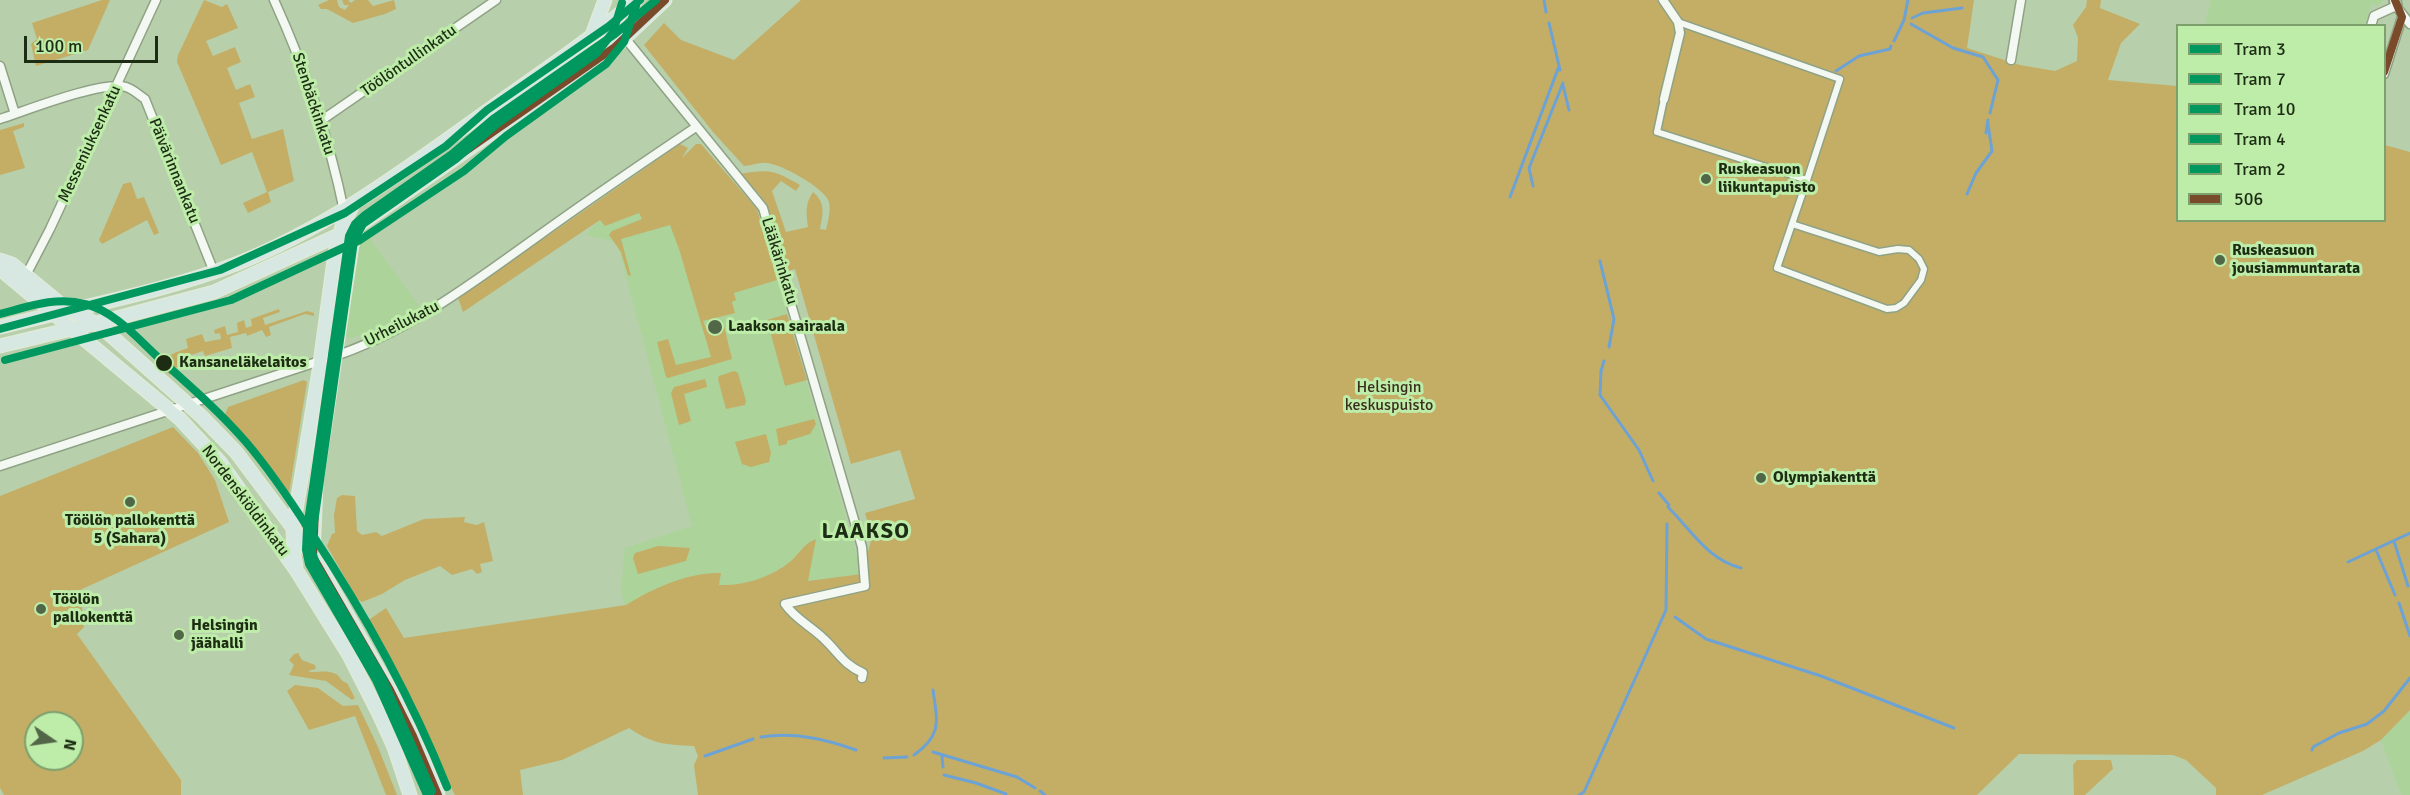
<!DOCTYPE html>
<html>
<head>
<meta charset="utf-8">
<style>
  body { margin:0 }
  #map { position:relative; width:2410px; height:795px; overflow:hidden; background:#b7d0ab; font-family:Signika,sans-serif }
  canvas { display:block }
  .legend { position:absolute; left:2176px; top:24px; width:210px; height:198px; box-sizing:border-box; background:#beeca9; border:2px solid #7da06d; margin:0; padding:8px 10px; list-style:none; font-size:18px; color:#1c2d13 }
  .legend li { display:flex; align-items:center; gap:12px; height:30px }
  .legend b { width:30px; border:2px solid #7da06d }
  .north { position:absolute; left:24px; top:711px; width:60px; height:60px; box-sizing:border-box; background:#beeca9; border:2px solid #7da06d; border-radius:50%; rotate:103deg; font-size:16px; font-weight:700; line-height:24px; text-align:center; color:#1c2d13 }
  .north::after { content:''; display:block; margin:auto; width:21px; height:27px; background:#526648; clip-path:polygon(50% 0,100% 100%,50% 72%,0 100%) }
  .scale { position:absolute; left:24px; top:36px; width:134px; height:27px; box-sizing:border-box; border:3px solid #1c2d13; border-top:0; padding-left:8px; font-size:18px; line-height:21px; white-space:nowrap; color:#1c2d13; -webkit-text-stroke:4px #beeca9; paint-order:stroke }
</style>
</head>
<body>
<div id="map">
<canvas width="2410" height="795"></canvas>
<ul class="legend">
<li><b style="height:8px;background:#00985f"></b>Tram 3</li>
<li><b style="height:8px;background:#00985f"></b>Tram 7</li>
<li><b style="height:8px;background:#00985f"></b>Tram 10</li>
<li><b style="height:8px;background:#00985f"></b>Tram 4</li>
<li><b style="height:8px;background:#00985f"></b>Tram 2</li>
<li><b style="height:8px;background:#7a4b2a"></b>506</li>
</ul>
<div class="north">N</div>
<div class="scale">100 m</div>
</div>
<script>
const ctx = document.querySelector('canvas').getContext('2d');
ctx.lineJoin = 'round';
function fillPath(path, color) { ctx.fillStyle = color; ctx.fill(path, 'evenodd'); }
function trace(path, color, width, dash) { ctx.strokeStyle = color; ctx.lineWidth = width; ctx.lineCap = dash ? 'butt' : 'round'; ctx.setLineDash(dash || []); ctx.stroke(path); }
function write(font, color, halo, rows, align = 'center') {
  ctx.font = font + ' Signika,sans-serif'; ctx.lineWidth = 6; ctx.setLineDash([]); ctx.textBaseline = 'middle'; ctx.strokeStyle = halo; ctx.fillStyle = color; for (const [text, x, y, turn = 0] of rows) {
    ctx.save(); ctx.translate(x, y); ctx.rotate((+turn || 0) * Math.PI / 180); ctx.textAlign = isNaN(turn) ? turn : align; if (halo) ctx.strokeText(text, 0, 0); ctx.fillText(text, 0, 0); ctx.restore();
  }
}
const built = new Path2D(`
  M 2211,0 L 2384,0 L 2379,5 L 2371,4 L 2365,25 L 2205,25 Z
  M 657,178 L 763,232 L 862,574 L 625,607 L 621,590 L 625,548 L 692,526 L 617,242 L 586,235 L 596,223 Z
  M 368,236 L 420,307 L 401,318 L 352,338 L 345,336 L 357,258 L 361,243 Z
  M 2410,710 L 2410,795 L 2401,795 L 2381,740 Z`);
const green = new Path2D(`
  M 102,0 L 110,0 L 88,50 L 36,66 L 31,44 L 37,39 L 32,23 Z
  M 204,0 L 222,7 L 227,4 L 238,28 L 206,41 L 213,56 L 235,47 L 241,62 L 227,68 L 236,90 L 250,84 L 255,97 L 239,103 L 252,139 L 283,129 L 294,181 L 268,192 L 271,202 L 248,213 L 243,203 L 267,192 L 252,152 L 221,165 L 177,62 L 178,55 Z
  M 329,0 L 337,0 L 339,7 L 345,10 L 349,5 L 344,5 L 342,0 L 348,0 L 351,3 L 355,0 L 368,0 L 373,6 L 394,0 L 396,9 L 385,14 L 353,23 L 327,9 L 321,9 L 318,5 Z
  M 801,0 L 1974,0 L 1967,48 L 2020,65 L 2055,71 L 2077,61 L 2078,38 L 2073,25 L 2086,7 L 2087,0 L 2101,0 L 2100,8 L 2140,24 L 2121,43 L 2108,80 L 2177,86 L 2178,220 L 2384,220 L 2385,145 L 2410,152 L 2410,710 L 2381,740 L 2363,751 L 2262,795 L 2216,795 L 2216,788 L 2186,760 L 2173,755 L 2019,754 L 1977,795 L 698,795 L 694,765 L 698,756 L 694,746 C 667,745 652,744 629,728 L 562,760 L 520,770 L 523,795 L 455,795 L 400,692 L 367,621 L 386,608 L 404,638 L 626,605 C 653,588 689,572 721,573 L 719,585 C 744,586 772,577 791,561 C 801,552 802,545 816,539 L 808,581 L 862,574 L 872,537 L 865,513 L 915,499 L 900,450 L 851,464 L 795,269 L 785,272 L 769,209 L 759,194 L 740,174 C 770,169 774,170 800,185 L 796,191 L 781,181 L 772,191 L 786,232 L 808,227 C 806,214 805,203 813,192 C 826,203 823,213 820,229 L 826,230 C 828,221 831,211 829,202 C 825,188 781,164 767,163 C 759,162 751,166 744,166 L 713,132 L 644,45 L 664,23 L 681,40 L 734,60 Z
  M 24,123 L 24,127 L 13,131 L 25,168 L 0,175 L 0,130 Z
  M 680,144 L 688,148 L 682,158 L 696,144 L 701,144 L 757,209 L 777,280 L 734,293 L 736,300 L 732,302 L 735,313 L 703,321 L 706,328 L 721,325 L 724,326 L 732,359 L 668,378 L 666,377 L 657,342 L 668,339 L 676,365 L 711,357 L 679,249 L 670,225 L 621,239 L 631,276 L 628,275 L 621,252 L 609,235 L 612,231 L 642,219 L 639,213 L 605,226 L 600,220 L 463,312 L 458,298 Z
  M 131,182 L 137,199 L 144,197 L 159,233 L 154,235 L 147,220 L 102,244 L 99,240 L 123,184 Z
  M 279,309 L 280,312 L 263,318 L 265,325 L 307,311 L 314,313 L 314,316 L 305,314 L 269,327 L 271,335 L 266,337 L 262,330 L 247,336 L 246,333 L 230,337 L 232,348 L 205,356 L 203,351 L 188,356 L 189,362 L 177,367 L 170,375 L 161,367 C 166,355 176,352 188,348 L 186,339 L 202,334 L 205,342 L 221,339 L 220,333 L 215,334 L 214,330 L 225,326 L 227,335 L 238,332 L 237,323 L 244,320 L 246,328 L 252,326 L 251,319 Z
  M 787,314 L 807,380 L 785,386 L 767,320 Z
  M 734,371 L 738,373 L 746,401 L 745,405 L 726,409 L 718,379 L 719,376 Z
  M 705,379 L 707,387 L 684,394 L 691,421 L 679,425 L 671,393 L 674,387 Z
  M 304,380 L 307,382 L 288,500 L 223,420 L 228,407 Z
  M 814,419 L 816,424 L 810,434 L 787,441 L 787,444 L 779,446 L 776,429 Z
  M 173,427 L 198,453 L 215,480 L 229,522 L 80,590 L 84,627 L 77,634 L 181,780 L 181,795 L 4,795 L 0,788 L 0,496 ZM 36,723 L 72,723 L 72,759 L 36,759 Z
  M 766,434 L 771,453 L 769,462 L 751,467 L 742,464 L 735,442 Z
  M 342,495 L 355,496 L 357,531 L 362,535 L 376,532 L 382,536 L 424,519 L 465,517 L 464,522 L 477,525 L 484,522 L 493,561 L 480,564 L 482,572 L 477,574 L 472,569 L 452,575 L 440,566 L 405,580 L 382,594 L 362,602 L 357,599 L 327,546 L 332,534 L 335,533 L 334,515 L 337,498 Z
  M 658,546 L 690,548 L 686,561 L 638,574 L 633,558 L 635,553 Z
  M 298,653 L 302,660 L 315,665 L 316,669 L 308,671 L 311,672 C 319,672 327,670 336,674 C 341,677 340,681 347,683 L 355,698 L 352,700 L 326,681 L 289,675 L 294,665 L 289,660 L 294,654 Z
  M 295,685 L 318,688 L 343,706 L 358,705 L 378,747 L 397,795 L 386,795 L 355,716 L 309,730 L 287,691 Z
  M 2077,760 L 2111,760 L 2113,769 L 2085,795 L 2074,795 L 2073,765 Z`);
const stream = new Path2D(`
  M 1544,0 L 1546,12
  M 1912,18 L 1923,13 L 1962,8
  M 1549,23 L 1560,70
  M 1911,24 L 1953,48 L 1983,57 L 1998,80 L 1990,113
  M 1894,41 L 1904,20 L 1908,0
  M 1836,71 L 1859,56 L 1890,49 L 1891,46
  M 1563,85 L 1569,110
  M 1986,133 L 1988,120
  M 1533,186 L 1529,168 L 1563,83
  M 1967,194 L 1976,173 L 1992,151 L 1988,124
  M 1510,197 L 1559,66
  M 1600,261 L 1614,319 L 1609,347
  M 1604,361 L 1601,371 L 1600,395 L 1639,450 L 1653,481
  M 1659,493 L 1669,505 L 1668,507 C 1691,530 1708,560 1741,568
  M 2394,541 L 2408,586
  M 2376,550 L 2395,595
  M 2348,562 L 2410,533
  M 2399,603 L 2410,636
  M 1675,617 L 1706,639 L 1821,676 L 1954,728
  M 761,737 C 795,732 825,739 856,750
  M 2312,750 L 2313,747 L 2339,733 L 2367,724 L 2384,711 L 2410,678
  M 933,752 L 1017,777 L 1035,788
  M 914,755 C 943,734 937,721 933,690
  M 705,756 L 753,739
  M 942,757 L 943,767
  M 884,758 L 907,757
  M 944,775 L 976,783 L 1006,794
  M 1040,791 L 1045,795
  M 1579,795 L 1584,792 L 1666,610 L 1667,524`);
const pedestrian = new Path2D(`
  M 1678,22 L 1840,79 L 1807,180
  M 1664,99 L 1657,132 L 1807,180 L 1777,268 L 1887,309 L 1896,308 L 1904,303 L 1921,280 L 1924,269 L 1919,259 L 1909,250 L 1898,249 L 1879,252 L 1792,224`);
const minor = new Path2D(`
  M 274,0 C 305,68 329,137 344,211
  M 1663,0 L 1678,22 L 1680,33 L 1664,99
  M 2371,26 L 2374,16 L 2396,6 L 2410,24
  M 625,38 L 763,208 L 862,547 L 865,586 L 785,604 C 795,619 811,626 824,639 C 839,653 843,664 863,673 L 862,678
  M 2011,60 L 2021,0
  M 0,66 L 15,114
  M 2384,74 L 2402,17
  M 0,119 C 25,111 103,80 126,87 C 133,89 139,95 145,99 L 214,272
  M 322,120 L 496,0
  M 24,279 L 50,229 L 156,0
  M 0,466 L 341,354 C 416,327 478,279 541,234 C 592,197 644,162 696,127`);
const tertiary = new Path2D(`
  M 2395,0 L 2396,6`);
const primary = new Path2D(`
  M 592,35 L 605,0
  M 594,56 L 608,40 L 618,18
  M 0,260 L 12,264 L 69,311 L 87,318 L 108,333 L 201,416 L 236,452 L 293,528 L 321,569 L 390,690 L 413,736 L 438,795
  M 0,269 L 179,418 L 220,462 L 298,573 L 349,655 L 378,712 L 394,747 L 410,795
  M 0,327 C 79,307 160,293 236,264 C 332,226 411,165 494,106 C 543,71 591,39 636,0
  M 0,346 L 113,319 L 214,292 L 358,226 L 615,47 L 665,0
  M 313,556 L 316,484 L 352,245 L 358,226
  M 296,566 L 294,556 L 293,528 L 319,371 L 335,253 L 342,226 L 352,207`);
const bus1 = new Path2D(`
  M 2384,72 L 2402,17 L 2395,0
  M 438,795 L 413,736 L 390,690 L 313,557 L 316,484 L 353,239 L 358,226 L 615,47 L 665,0`);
const tram1 = new Path2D(`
  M 427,795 L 376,680 L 309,564 L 306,550 L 307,529 L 349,236 L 355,224 L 365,215 L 452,154 L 493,119 L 615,34 L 656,0`);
const tram2 = new Path2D(`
  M 432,791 L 383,679 L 317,566 L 312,552 L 312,537 L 354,241 L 363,224 L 456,159 L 497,124 L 597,53 L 613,32 L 622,3`);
const tram3 = new Path2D(`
  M 0,329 L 220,270 L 345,213 L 446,146 L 487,110 L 609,26 L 640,0`);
const tram4 = new Path2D(`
  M 5,360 L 231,300 L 360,240 L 464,171 L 506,136 L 606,64 L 624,42 L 636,6`);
const tram5 = new Path2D(`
  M 0,314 C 27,307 56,296 85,304 C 115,311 139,340 161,360 C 190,386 220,412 246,442 C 270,470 290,500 310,531 C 364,612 411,697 447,787`);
const markers = [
  [1706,179,6,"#526648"],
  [2220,260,6,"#526648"],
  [715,327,8,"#526648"],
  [164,363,9,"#1c2d13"],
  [1761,478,6,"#526648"],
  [130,502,6,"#526648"],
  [41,609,6,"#526648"],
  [179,635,6,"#526648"]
];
const streetNames = [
  ["Töölöntullinkatu",409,61,-35],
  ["Stenbäckinkatu",313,104,72],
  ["Messeniuksenkatu",90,144,-65],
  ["Päivärinnankatu",174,171,68],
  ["Lääkärinkatu",779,261,73],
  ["Urheilukatu",402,324,-27],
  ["Nordenskiöldinkatu",245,501,53]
];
const poiNames = [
  ["Ruskeasuon",1718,170],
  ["liikuntapuisto",1718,188],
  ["Ruskeasuon",2232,251],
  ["jousiammuntarata",2232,269],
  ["Laakson sairaala",728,327],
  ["Olympiakenttä",1773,478],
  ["Töölön pallokenttä",130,521,"center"],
  ["5 (Sahara)",130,539,"center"],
  ["Töölön",53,600],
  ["pallokenttä",53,618],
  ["Helsingin",191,626],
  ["jäähalli",191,644]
];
const stopNames = [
  ["Kansaneläkelaitos",179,363]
];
const parkNames = [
  ["Helsingin",1389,388],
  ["keskuspuisto",1389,406]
];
const districtNames = [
  ["LAAKSO",866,532]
];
fillPath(built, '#acd39a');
fillPath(green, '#c4ae65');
trace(stream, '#6da2d4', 3);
trace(pedestrian, '#8fa286', 9);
trace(minor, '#8fa286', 11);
trace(tertiary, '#8fa286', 14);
trace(primary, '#dfead9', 15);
trace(pedestrian, '#f4f8f2', 6);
trace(minor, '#f4f8f2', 8);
trace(tertiary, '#f4f8f2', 10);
trace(primary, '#d7e7e1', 12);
trace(bus1, '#7a4b2a', 8);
trace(tram1, '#00985f', 8);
trace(tram2, '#00985f', 8);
trace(tram3, '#00985f', 8);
trace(tram4, '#00985f', 8);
trace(tram5, '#00985f', 8);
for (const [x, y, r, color] of markers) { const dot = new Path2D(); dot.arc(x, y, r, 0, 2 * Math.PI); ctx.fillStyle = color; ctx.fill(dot); trace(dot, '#beeca9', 2); }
write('16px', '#1c2d13', '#beeca9', streetNames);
write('bold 16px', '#1c2d13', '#beeca9', poiNames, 'left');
write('bold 16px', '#1c2d13', '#beeca9', stopNames, 'left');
write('16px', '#3b2e1c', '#beeca9', parkNames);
ctx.letterSpacing = '1.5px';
write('bold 22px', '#1c2d13', '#beeca9', districtNames);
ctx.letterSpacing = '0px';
</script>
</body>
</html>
